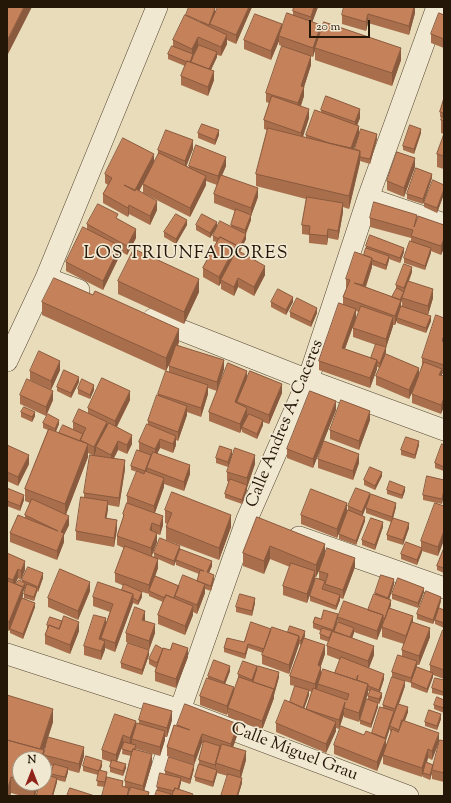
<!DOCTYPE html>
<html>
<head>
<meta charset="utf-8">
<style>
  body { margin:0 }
  #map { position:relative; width:451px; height:803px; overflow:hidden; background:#e9dcba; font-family:"Sorts Mill Goudy",serif }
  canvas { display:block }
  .frame { position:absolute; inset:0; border:8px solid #251708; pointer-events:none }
  .north { position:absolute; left:12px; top:751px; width:40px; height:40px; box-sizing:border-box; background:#f1e8d2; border:1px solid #9f9481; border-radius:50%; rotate:0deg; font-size:11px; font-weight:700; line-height:16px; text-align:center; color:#251708 }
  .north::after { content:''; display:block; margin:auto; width:14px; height:18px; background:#8f2418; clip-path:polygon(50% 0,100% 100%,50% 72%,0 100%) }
  .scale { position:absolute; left:309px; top:20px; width:61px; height:18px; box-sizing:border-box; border:2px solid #251708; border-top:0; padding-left:5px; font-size:12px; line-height:14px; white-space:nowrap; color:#251708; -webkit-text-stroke:3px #f1e8d2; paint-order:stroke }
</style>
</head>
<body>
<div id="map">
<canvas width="451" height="803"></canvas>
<div class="frame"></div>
<div class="north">N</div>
<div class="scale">20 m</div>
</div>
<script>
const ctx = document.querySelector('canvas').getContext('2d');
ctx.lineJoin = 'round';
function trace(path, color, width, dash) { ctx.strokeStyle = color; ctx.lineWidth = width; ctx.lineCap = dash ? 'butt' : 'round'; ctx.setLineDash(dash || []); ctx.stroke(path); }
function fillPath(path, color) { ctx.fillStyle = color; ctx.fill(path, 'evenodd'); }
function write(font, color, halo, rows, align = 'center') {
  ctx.font = font + ' "Sorts Mill Goudy",serif'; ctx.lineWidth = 3.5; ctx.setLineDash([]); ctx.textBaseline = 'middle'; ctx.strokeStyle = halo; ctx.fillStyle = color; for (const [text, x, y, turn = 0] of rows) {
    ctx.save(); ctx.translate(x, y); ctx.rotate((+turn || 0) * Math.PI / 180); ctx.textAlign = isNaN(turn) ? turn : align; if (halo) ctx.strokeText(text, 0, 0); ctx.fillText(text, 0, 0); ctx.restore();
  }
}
const street = new Path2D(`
  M 368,198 L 444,224
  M 46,278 L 79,290
  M 153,319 L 308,380 L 444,430
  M 7,361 L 46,278 L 157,7
  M 299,537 L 444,588
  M 7,654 L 180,710 L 408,796
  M 153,796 L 180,710 L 247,519 L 308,380 L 368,198 L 437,7`);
const wall = new Path2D(`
  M 252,7 L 236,44 L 227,40 L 227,44 L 221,56 L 217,55 L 217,57 L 211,70 L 214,80 L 208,96 L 181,85 L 181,76 L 185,66 L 168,59 L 168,54 L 173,46 L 173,40 L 215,12 ZM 198,46 L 193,58 L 193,56 Z
  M 290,7 L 318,7 L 312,22 L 321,31 L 401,60 L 392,86 L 315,60 L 315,50 L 313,57 L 311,56 L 311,65 L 304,87 L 304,96 L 301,106 L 309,118 L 303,137 L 306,138 L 306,135 L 321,112 L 321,110 L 360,118 L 357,125 L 359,135 L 354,149 L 355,149 L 377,139 L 370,164 L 360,161 L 349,209 L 343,207 L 343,212 L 338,240 L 328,238 L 327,245 L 309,243 L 309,235 L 302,234 L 302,225 L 306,199 L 256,186 L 256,174 L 267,130 L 264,129 L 264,120 L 269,103 L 266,102 L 266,93 L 296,51 L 279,45 L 279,41 L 271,60 L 244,49 L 244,40 L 282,27 L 293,15 L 293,11 L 294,8 Z
  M 415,7 L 415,13 L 409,35 L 368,23 L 366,31 L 342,24 L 342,15 Z
  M 444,15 L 444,48 L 431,43 L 431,34 Z
  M 444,98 L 444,134 L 441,133 L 441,120 L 442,118 L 440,117 L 440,112 Z
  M 198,133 L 219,135 L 215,145 L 198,138 Z
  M 421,133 L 414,154 L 403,150 L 403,146 Z
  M 444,134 L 444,169 L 437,167 L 437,154 Z
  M 193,149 L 186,166 L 189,167 L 189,166 L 226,166 L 222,175 L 258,197 L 251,216 L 251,220 L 246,234 L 246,239 L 240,252 L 265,275 L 254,296 L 238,287 L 234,296 L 221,289 L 221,283 L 219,286 L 203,277 L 203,268 L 217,242 L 213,241 L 213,236 L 231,226 L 235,211 L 214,203 L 214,194 L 217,185 L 206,181 L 206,185 L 190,217 L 143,193 L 143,184 L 158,155 L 158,150 Z
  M 154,163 L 139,191 L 157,210 L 150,225 L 129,214 L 128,217 L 103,203 L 103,194 L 108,185 L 105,183 L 105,174 Z
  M 415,167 L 404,197 L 387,190 L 387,181 Z
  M 432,178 L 423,204 L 407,199 L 407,194 Z
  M 444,185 L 444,194 L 437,213 L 424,207 L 424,203 Z
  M 370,218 L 417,219 L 444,225 L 444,248 L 441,255 L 431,251 L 425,270 L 404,263 L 404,258 L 411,241 L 411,238 L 370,227 Z
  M 118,219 L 136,238 L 127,255 L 120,251 L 120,255 L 103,290 L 66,271 L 66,262 L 87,229 L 87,224 Z
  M 187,225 L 176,244 L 164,237 L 164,232 Z
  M 196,225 L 217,227 L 210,238 L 196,230 Z
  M 366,246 L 404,252 L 400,263 L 389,259 L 389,260 L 386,270 L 372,265 L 372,267 L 366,287 L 392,297 L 396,290 L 396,285 L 412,272 L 409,281 L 433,298 L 428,315 L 431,321 L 426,333 L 397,323 L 397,320 L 395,325 L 393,325 L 393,326 L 386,347 L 386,352 L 382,363 L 419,376 L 422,367 L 422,358 L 443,318 L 443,312 L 444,309 L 444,374 L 442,374 L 441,414 L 412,403 L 412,394 L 415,386 L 409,399 L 376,385 L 376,376 L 380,368 L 377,367 L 377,369 L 370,388 L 319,370 L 319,361 L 343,304 L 343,297 L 347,288 L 346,288 L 346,279 L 364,255 L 366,249 ZM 402,300 L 402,307 L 401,306 L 401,303 ZM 356,311 L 359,312 L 353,328 L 353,337 L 376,345 L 371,358 L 345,349 L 356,318 Z
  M 118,281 L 199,292 L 184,324 L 118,294 Z
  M 42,302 L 179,342 L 178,345 L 224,369 L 218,388 L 247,379 L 282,393 L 269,424 L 263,422 L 263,425 L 257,439 L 242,432 L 242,428 L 240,433 L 209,421 L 209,412 L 217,391 L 208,388 L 208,394 L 201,417 L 187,412 L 187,415 L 178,441 L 176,440 L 176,445 L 173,453 L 160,448 L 157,454 L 190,474 L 184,491 L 164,484 L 164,487 L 155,513 L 163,525 L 160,535 L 157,534 L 157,542 L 152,556 L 154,557 L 154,553 L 180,549 L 212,566 L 209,573 L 214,579 L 211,591 L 205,589 L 205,593 L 197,614 L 193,612 L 193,615 L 185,635 L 158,624 L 158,615 L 163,602 L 149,596 L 149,594 L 139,591 L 142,597 L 138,605 L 133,603 L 115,652 L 105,648 L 101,660 L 84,655 L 84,646 L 106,624 L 110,612 L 93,606 L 93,597 L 122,590 L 124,586 L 115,582 L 115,573 L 124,548 L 117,545 L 117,536 L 123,520 L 123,514 L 127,503 L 127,496 L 137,472 L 131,470 L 131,466 L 139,451 L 139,442 L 148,424 L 148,421 L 158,396 L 158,394 L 169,372 L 169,366 L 173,356 L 166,371 L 42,315 ZM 158,559 L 174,566 L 176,561 L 176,565 L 199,574 L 197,581 L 179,586 L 155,576 L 158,568 Z
  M 271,302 L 293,302 L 286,315 L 271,307 Z
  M 290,312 L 317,313 L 311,327 L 290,317 Z
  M 60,370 L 51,390 L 30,380 L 30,371 Z
  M 79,382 L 71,398 L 57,391 L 57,387 Z
  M 78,389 L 94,390 L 90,399 L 78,394 Z
  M 20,395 L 53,400 L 46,416 L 20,404 Z
  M 130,400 L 117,427 L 132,444 L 127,454 L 118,450 L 114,458 L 125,469 L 119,507 L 108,505 L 106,518 L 117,529 L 114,547 L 76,540 L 76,531 L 84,497 L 84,493 L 92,455 L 88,453 L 88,457 L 66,514 L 69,525 L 64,535 L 64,542 L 57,560 L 10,542 L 10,533 L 25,518 L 25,515 L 30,503 L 25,501 L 25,489 L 48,430 L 43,428 L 43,423 L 59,424 L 56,432 L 59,433 L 73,430 L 73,422 L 88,413 L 88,408 Z
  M 336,410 L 313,468 L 287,458 L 287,449 Z
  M 21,412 L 35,416 L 32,422 L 21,417 Z
  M 370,420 L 359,450 L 330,439 L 330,430 Z
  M 7,445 L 29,464 L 18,486 L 7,481 Z
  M 419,445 L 415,459 L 401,455 L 401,450 Z
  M 444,445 L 444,471 L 435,468 L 435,463 Z
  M 232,455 L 228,467 L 216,463 L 216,458 Z
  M 318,459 L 359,463 L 353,480 L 318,468 Z
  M 255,464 L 247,487 L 247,490 L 242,504 L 225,498 L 225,494 L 229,482 L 227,481 L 227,472 Z
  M 382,476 L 375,490 L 364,485 L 364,480 Z
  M 444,480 L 442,504 L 423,500 L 423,495 Z
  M 7,488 L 24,500 L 20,511 L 7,506 Z
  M 387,490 L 405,491 L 402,499 L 387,494 Z
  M 370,497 L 396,507 L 393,518 L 409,528 L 403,545 L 387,540 L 387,535 L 391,522 L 366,513 L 366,508 L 368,502 L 362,516 L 365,521 L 356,545 L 339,539 L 339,534 L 348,510 L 348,506 Z
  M 444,506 L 444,540 L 438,556 L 422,551 L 422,552 L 417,565 L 401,559 L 401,554 L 421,547 L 421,541 Z
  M 165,510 L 231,527 L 219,560 L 166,540 L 166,527 L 167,524 L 165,523 Z
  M 347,512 L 337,538 L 301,524 L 301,515 Z
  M 257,517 L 325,555 L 355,567 L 343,599 L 340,598 L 340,600 L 336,610 L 310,601 L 310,596 L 319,579 L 319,571 L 316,577 L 315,577 L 315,580 L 307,603 L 283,595 L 283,586 L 290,567 L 270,559 L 264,574 L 243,566 L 243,553 Z
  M 383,527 L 375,550 L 362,545 L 362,540 Z
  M 444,548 L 444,573 L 437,570 L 437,566 Z
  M 7,553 L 25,570 L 21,580 L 18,578 L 15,584 L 16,584 L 22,582 L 22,580 L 43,578 L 38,592 L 37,591 L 34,601 L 24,598 L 35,607 L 23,639 L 10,633 L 10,629 L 9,631 L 7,630 ZM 25,586 L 26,587 L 24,594 L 24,598 L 22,598 L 23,596 L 23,592 L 25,588 Z
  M 394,584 L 389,600 L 391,605 L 390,608 L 413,622 L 430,637 L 419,665 L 417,665 L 413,678 L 430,671 L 430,665 L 444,630 L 444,679 L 433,675 L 433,677 L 427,693 L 411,687 L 411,683 L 392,677 L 392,672 L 402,656 L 402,650 L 404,644 L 382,637 L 382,628 L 377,640 L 354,632 L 352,638 L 374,655 L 369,668 L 384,679 L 380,692 L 382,697 L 379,704 L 378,703 L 378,707 L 371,728 L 360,724 L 360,720 L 368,699 L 368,696 L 370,691 L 368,691 L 368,693 L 359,722 L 344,717 L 344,714 L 339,729 L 336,728 L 336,731 L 326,753 L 276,732 L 276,723 L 290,702 L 295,686 L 290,685 L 290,676 L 301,645 L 299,644 L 289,674 L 262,664 L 262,655 L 263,653 L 248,648 L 245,659 L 224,652 L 224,648 L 244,642 L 271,632 L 288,632 L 305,636 L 304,638 L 325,654 L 321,666 L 321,673 L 335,673 L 340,660 L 327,655 L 327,646 L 329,642 L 320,639 L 320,634 L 321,631 L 313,628 L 313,623 L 321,619 L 338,619 L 334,632 L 338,622 L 338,617 L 368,610 L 375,593 ZM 309,691 L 312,692 L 306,709 L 304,708 L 309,695 Z
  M 90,591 L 78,620 L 48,607 L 48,598 Z
  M 424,592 L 418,608 L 392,599 L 392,594 Z
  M 441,601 L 439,609 L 443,610 L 444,606 L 444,628 L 435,624 L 435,620 L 433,624 L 417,619 L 417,614 Z
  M 255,603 L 252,616 L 236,612 L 236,607 Z
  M 145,620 L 145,621 L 155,633 L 149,650 L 126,642 L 126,633 Z
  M 47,625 L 79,631 L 70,654 L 45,644 L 45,635 L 47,629 Z
  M 163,649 L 188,657 L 176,688 L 155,681 L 155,672 L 156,668 L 149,664 L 149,659 Z
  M 149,655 L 142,675 L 121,668 L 121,663 Z
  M 257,669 L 279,677 L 274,695 L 274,698 L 262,730 L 228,717 L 228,713 L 227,715 L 200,705 L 200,696 L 208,678 L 208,676 L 230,671 L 225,684 L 234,692 L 238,679 L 238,674 Z
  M 444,680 L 444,696 L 432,693 L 432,688 Z
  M 405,686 L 399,704 L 408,712 L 405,721 L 439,742 L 432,760 L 428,758 L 427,762 L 433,765 L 444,741 L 444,782 L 432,779 L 432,773 L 430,780 L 423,777 L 423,774 L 422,777 L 383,764 L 383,754 L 377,771 L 334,754 L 334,745 L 372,733 L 383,708 L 383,705 ZM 394,714 L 395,714 L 390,726 L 390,731 L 391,732 L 386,747 L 386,740 L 394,716 Z
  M 7,695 L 53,722 L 44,750 L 44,755 L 84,756 L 79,773 L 68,770 L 68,772 L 65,782 L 57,780 L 57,782 L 53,796 L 36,796 L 51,776 L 51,774 L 53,766 L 44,764 L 44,759 L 20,759 L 20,783 L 39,783 L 35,796 L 22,796 L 11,793 L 10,796 L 7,796 Z
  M 444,700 L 444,713 L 434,709 L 434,705 Z
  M 441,719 L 437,730 L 425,726 L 425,722 Z
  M 139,720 L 172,720 L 167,737 L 165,737 L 165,740 L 160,756 L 136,749 L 136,750 L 152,763 L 144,791 L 149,796 L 129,791 L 128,796 L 102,796 L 105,787 L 97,786 L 98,775 L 83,771 L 83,766 L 102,766 L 100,770 L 107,777 L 107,779 L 125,787 L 125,781 L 131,756 L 122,754 L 123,744 L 117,761 L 126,768 L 123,776 L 110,772 L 110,767 L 111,762 L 102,759 L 102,750 L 139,723 Z
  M 177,725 L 238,733 L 233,747 L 246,760 L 241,778 L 242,783 L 238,796 L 221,796 L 228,776 L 217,773 L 213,787 L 195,781 L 195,777 L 199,764 L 199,760 L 204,743 L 202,743 L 194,765 L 167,756 L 167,747 L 177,726 Z
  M 194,769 L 190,784 L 181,781 L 179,790 L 193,796 L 171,795 L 171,796 L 157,791 L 157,787 L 165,774 L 165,771 Z`);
const shadedWall = new Path2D(`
  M 24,7 L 32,7 L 7,56 L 7,41 Z
  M 249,7 L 252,7 L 236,44 L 236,35 Z
  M 314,7 L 318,7 L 311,26 L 311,17 Z
  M 414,7 L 415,7 L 415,13 L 409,35 L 409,26 Z
  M 215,8 L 215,13 L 210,24 L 209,30 L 209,25 Z
  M 368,14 L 368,23 L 366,31 L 366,22 Z
  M 282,24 L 282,33 L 279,36 L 279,41 L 271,60 L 271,51 Z
  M 321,25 L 321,34 L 315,48 L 315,50 L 313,57 L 313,48 Z
  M 227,35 L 227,44 L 221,56 L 221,47 Z
  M 198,37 L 198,46 L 193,56 L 193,59 L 190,68 L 190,63 L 192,57 L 192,49 Z
  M 401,48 L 401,60 L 392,86 L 392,73 Z
  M 217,52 L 217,57 L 209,74 L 209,70 Z
  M 311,56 L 311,65 L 304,87 L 304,96 L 298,113 L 298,103 L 301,86 Z
  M 214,71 L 214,80 L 208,96 L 208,87 Z
  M 309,109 L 309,118 L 301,142 L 301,133 Z
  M 360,109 L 360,118 L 355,131 L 355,122 Z
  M 359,126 L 359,135 L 350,159 L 350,150 Z
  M 421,129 L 421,133 L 414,154 L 414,149 Z
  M 219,130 L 219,135 L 215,145 L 215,140 Z
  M 377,134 L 377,139 L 370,164 L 370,159 Z
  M 193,140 L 193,149 L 185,170 L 185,161 Z
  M 360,151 L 360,163 L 349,209 L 349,196 Z
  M 154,154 L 154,163 L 135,199 L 135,190 Z
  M 226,157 L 226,166 L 218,185 L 218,176 Z
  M 415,158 L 415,167 L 404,197 L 404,188 Z
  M 432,174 L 432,178 L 423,204 L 423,199 Z
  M 206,176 L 206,185 L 190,217 L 190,208 Z
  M 258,188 L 258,197 L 251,216 L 251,220 L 245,235 L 245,230 L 251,216 L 251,208 Z
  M 444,189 L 444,194 L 437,213 L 437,208 Z
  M 157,201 L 157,210 L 150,225 L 150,216 Z
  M 343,203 L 343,212 L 338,240 L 338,231 Z
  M 129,205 L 129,214 L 128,217 L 128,208 Z
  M 187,220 L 187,225 L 176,244 L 176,239 Z
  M 217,222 L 217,227 L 210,238 L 210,233 Z
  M 136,229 L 136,238 L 127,255 L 127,246 Z
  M 328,229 L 328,238 L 327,245 L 327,236 Z
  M 246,234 L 246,239 L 239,253 L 239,248 Z
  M 444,239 L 444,248 L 441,255 L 441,246 Z
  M 236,245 L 236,254 L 221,280 L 221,283 L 219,286 L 219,277 Z
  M 120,246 L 120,255 L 103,290 L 103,281 Z
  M 404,248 L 404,252 L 400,263 L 400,258 Z
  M 431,248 L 431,253 L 425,270 L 425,266 Z
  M 389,256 L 389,260 L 386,270 L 386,265 Z
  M 372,258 L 372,267 L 363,294 L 363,285 Z
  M 265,266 L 265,275 L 254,296 L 254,287 Z
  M 412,267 L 412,272 L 404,293 L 404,288 Z
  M 238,278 L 238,287 L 234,296 L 234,287 Z
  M 199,279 L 199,292 L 184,324 L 184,312 Z
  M 433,289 L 433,298 L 428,315 L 428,306 Z
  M 404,292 L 402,298 L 402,300 L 401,303 L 401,309 L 397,318 L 397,320 L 395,325 L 395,316 L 399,301 Z
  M 293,297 L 293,302 L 286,315 L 286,310 Z
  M 317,308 L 317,313 L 311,327 L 311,322 Z
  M 356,309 L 356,318 L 342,357 L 342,348 Z
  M 431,316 L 431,321 L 426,333 L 426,328 Z
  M 393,317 L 393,326 L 386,348 L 386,339 Z
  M 179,329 L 179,342 L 166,371 L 166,358 Z
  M 444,335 L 444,344 L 442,341 Z
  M 386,347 L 386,352 L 380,368 L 380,363 Z
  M 224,360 L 224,369 L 217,391 L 217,382 Z
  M 377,360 L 377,369 L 370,388 L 370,378 Z
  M 60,361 L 60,370 L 51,390 L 51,381 Z
  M 419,368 L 419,377 L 409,399 L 409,390 Z
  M 442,369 L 442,378 L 439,375 Z
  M 247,371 L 247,380 L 237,402 L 237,405 L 235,402 Z
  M 79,377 L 79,382 L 71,398 L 71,393 Z
  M 282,384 L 282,393 L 269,424 L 269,415 Z
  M 94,385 L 94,390 L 90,399 L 90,395 Z
  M 208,385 L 208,394 L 201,417 L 201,408 Z
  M 53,391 L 53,400 L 46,416 L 46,407 Z
  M 130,391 L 130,400 L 115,430 L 115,421 Z
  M 444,398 L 444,407 L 441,414 L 441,405 Z
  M 336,401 L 336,410 L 313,468 L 313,459 Z
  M 187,406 L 187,415 L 178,441 L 178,432 Z
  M 247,408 L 247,417 L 240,433 L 240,424 Z
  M 370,411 L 370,420 L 359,450 L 359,441 Z
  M 35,412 L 35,416 L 32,422 L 32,417 Z
  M 59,420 L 59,424 L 55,433 L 55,429 Z
  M 263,420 L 263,425 L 257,439 L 257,434 Z
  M 107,422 L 107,431 L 96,447 L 96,451 L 94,456 L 94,447 Z
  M 132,435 L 132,444 L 127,454 L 127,445 Z
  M 176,436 L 176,445 L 173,453 L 173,444 Z
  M 160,439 L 160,448 L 155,458 L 155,449 Z
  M 118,441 L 118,450 L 111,464 L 111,455 Z
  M 419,441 L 419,445 L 415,459 L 415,455 Z
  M 88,444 L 88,457 L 65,517 L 65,504 Z
  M 232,450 L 232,455 L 228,467 L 228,462 Z
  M 359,454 L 359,463 L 353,480 L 353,471 Z
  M 29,455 L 29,464 L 18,486 L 18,477 Z
  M 151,455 L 151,460 L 145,475 L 145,471 Z
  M 255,455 L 255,464 L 247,488 L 247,478 Z
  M 125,460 L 125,469 L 119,507 L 119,498 Z
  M 190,465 L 190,474 L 184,491 L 184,482 Z
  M 382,472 L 382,476 L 375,490 L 375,486 Z
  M 164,478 L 164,487 L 154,515 L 154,506 Z
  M 247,485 L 247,490 L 242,504 L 242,500 Z
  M 405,487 L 405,491 L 402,499 L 402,495 Z
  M 444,490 L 444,495 L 442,504 L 442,499 Z
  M 370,493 L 370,498 L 362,517 L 362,512 Z
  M 24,495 L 24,500 L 20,511 L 20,506 Z
  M 108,501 L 108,510 L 105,527 L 105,518 Z
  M 347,503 L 347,512 L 337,538 L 337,529 Z
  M 396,503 L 396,507 L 392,522 L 392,517 Z
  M 231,515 L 231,527 L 219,560 L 219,548 Z
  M 69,516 L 69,525 L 64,535 L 64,542 L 57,560 L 57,551 L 61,532 Z
  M 163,516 L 163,525 L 160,535 L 160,526 Z
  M 365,517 L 365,521 L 356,545 L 356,541 Z
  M 117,520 L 117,529 L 114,547 L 114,538 Z
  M 383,522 L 383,527 L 375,550 L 375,545 Z
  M 152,523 L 152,532 L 150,530 Z
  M 409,523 L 409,528 L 403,545 L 403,540 Z
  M 444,531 L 444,540 L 438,556 L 438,547 Z
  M 157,533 L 157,542 L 151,557 L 151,548 Z
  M 325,544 L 325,557 L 316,577 L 316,565 Z
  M 180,546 L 180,550 L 174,566 L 174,561 Z
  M 270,546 L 270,559 L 264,574 L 264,561 Z
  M 422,548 L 422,552 L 417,565 L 417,560 Z
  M 355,558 L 355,567 L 343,599 L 343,590 Z
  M 158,559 L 158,568 L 150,591 L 149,591 L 149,585 Z
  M 25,561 L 25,570 L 21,580 L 21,571 Z
  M 212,561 L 212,566 L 207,577 L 207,572 Z
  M 18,569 L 18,578 L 13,589 L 13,580 Z
  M 315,571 L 315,580 L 307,603 L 307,594 Z
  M 43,573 L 43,578 L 38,592 L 38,587 Z
  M 214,575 L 214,579 L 211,591 L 211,586 Z
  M 394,579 L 394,584 L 388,603 L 388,598 Z
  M 90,582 L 90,591 L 78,620 L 78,611 Z
  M 25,583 L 25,588 L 23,592 L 23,596 L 9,631 L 9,622 L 22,590 Z
  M 205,584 L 205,593 L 197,614 L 197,605 Z
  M 37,588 L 37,592 L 34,601 L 34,597 Z
  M 424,588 L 424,592 L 418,608 L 418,603 Z
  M 142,592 L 142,597 L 138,605 L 138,601 Z
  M 133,594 L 133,603 L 115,652 L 115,643 Z
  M 340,595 L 340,600 L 336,610 L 336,606 Z
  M 441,597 L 441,601 L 433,624 L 433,620 Z
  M 255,598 L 255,603 L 252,616 L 252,611 Z
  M 391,600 L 391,605 L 385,623 L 385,619 Z
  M 35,603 L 35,607 L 23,639 L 23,634 Z
  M 193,606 L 193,615 L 185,635 L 185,626 Z
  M 145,611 L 145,620 L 142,629 L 142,620 Z
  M 338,614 L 338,619 L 333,634 L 333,630 Z
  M 383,615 L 383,624 L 377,640 L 377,631 Z
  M 413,616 L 413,625 L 406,645 L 406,636 Z
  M 106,618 L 106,627 L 101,638 L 101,643 L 99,639 Z
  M 79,622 L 79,631 L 70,654 L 70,645 Z
  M 155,624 L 155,633 L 149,650 L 149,641 Z
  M 354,628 L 354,633 L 350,644 L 350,639 Z
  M 430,628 L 430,637 L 419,665 L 419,656 Z
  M 271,629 L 271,634 L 264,653 L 264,649 Z
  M 305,631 L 305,636 L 301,645 L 301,641 Z
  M 299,636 L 299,645 L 289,674 L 289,665 Z
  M 105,641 L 105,650 L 101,660 L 101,651 Z
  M 248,644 L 248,648 L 245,659 L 245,654 Z
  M 325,645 L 325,654 L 318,674 L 318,665 Z
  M 374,646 L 374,655 L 368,670 L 368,661 Z
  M 188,648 L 188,657 L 176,688 L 176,679 Z
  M 149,650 L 149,655 L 142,675 L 142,670 Z
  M 417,661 L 417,666 L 411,683 L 411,678 Z
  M 230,666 L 230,671 L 224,687 L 224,682 Z
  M 257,666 L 257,670 L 252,684 L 252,680 Z
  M 321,667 L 321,676 L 318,684 L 318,686 L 315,693 L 315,684 Z
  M 279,672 L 279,677 L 274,695 L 274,690 Z
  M 433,673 L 433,677 L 427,693 L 427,689 Z
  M 384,674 L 384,679 L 379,694 L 379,690 Z
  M 405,681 L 405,686 L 395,714 L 395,709 Z
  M 368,684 L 368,693 L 359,722 L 359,713 Z
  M 234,687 L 234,696 L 228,708 L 227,715 L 227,706 Z
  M 274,689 L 274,698 L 262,730 L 262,721 Z
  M 309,690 L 309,695 L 302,715 L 302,710 Z
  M 382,693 L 382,697 L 379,704 L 379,699 Z
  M 345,702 L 344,708 L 344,714 L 339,729 L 339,720 Z
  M 378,703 L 378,707 L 371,728 L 371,724 Z
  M 408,707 L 408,712 L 399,734 L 399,730 Z
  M 53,709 L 53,722 L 44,750 L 44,759 L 41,759 L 40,751 Z
  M 172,711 L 172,720 L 167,737 L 167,728 Z
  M 394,711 L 394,716 L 386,740 L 386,748 L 377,771 L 377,762 Z
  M 441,714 L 441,719 L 437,730 L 437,726 Z
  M 136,721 L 136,730 L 132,739 L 132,742 L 130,747 L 130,738 Z
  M 336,722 L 336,731 L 326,753 L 326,744 Z
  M 238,724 L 238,733 L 231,753 L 231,744 Z
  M 165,731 L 165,740 L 160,756 L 160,747 Z
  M 439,733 L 439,742 L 432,760 L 432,751 Z
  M 202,734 L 202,743 L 194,765 L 194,756 Z
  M 123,735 L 123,744 L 116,764 L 116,755 Z
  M 220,746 L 220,750 L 215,769 L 215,765 Z
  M 84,747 L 84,756 L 79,773 L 79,764 Z
  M 428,749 L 428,758 L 422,777 L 422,768 Z
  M 246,751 L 246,760 L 240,780 L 240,771 Z
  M 152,754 L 152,763 L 143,795 L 143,786 Z
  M 102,761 L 102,766 L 99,775 L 99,771 Z
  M 126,764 L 126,768 L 123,776 L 123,771 Z
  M 194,765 L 194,769 L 190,784 L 190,779 Z
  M 68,768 L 68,772 L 65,782 L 65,777 Z
  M 217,770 L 217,774 L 213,787 L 213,782 Z
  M 432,770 L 432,773 L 430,780 L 430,775 Z
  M 11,777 L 11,793 L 10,796 L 7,796 L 7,792 Z
  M 57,778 L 57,782 L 53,796 L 52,796 Z
  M 181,778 L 181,783 L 177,796 L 177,792 Z
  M 242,778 L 242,783 L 238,796 L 237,796 Z
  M 34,783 L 39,783 L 35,796 L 34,796 Z`);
const building = new Path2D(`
  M 7,7 L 24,7 L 7,41 Z
  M 189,7 L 212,7 L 215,8 L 209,25 L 186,15 Z
  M 218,7 L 249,7 L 236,35 L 210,24 Z
  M 294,7 L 314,7 L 311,17 L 293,11 Z
  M 344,7 L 414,7 L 409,26 L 368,14 L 366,22 L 342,15 Z
  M 287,13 L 321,25 L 313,48 L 279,36 Z
  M 439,13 L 444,15 L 444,39 L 431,34 Z
  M 255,14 L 282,24 L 271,51 L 244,40 Z
  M 185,15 L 227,35 L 221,47 L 198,37 L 192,49 L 173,40 Z
  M 324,22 L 401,48 L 392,73 L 315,48 Z
  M 199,45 L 217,52 L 209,69 L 191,62 Z
  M 172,46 L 193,54 L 190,62 L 187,61 L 187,62 L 168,54 Z
  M 282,46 L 311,56 L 301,86 L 304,87 L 298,103 L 266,93 Z
  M 187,61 L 214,71 L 208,87 L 181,76 Z
  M 272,96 L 309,109 L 301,133 L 264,120 Z
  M 326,96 L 360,109 L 355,122 L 321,110 Z
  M 444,98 L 444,113 L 440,112 Z
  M 315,110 L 359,126 L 351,148 L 329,143 L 306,135 Z
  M 444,113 L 444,121 L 441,120 Z
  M 202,124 L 219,130 L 215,140 L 198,133 Z
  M 410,125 L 421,129 L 414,149 L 403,146 Z
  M 268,128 L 360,151 L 349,196 L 256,174 Z
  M 361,129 L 377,134 L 370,159 L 360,157 L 360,151 L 355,149 Z
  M 166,130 L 193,140 L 185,161 L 158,150 Z
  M 444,134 L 444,156 L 437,154 Z
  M 123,138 L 154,154 L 135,190 L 124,185 L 135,191 L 136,189 L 157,201 L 150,216 L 129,205 L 128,208 L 103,194 L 112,178 L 105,174 Z
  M 196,145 L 226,157 L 218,176 L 189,166 Z
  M 397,152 L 415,158 L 404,188 L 387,181 Z
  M 159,153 L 206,176 L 190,208 L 143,184 Z
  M 416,168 L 432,174 L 423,199 L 407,194 Z
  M 221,175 L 258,188 L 251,208 L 214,194 Z
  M 433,180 L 444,185 L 444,189 L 437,208 L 424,203 Z
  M 307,197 L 343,203 L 338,231 L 328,229 L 327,236 L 309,234 L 310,226 L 302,225 Z
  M 374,202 L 417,215 L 414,227 L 418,216 L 444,225 L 444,239 L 441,246 L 411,236 L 413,230 L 370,218 Z
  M 98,204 L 118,214 L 116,218 L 136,229 L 127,246 L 87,224 Z
  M 236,209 L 251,215 L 245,230 L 231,225 Z
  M 176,214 L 187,220 L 176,239 L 164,232 Z
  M 202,214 L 217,222 L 210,233 L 196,225 Z
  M 220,221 L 246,234 L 239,248 L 236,247 L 236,245 L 220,237 L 219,239 L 213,236 Z
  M 83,227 L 120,246 L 103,281 L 66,262 Z
  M 370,235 L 404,248 L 400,258 L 366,246 Z
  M 220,237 L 236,245 L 219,277 L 203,268 Z
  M 410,241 L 431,248 L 425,266 L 404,258 Z
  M 366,248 L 389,256 L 386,265 L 372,260 L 372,258 L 364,255 Z
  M 134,249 L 199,279 L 184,312 L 118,281 Z
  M 237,250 L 265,266 L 254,287 L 238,278 L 234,287 L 221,280 Z
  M 355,252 L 372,258 L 363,285 L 354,283 L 401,300 L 395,316 L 343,297 L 350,280 L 346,279 Z
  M 404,264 L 412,267 L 404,288 L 396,285 Z
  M 54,278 L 93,295 L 95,291 L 179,329 L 166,358 L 42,302 Z
  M 408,281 L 433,289 L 428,306 L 402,298 Z
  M 397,288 L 404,292 L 400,300 L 392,297 Z
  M 278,289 L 293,297 L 286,310 L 271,302 Z
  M 297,298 L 317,308 L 311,322 L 290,312 Z
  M 339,303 L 356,309 L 342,348 L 377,360 L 370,378 L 319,361 Z
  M 361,306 L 393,317 L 386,339 L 353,328 Z
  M 401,306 L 431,316 L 426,328 L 397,318 Z
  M 436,315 L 444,318 L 444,335 L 442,341 L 444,342 L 444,365 L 422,358 Z
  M 376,344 L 386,347 L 380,363 L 377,362 L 377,360 L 371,358 Z
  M 176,345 L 224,360 L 217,382 L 169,366 Z
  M 39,351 L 60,361 L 51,381 L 30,371 Z
  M 386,354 L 419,368 L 409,390 L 376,376 Z
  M 424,362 L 442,369 L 439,375 L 444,376 L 444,398 L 441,405 L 412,394 Z
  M 228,363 L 247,371 L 235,402 L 247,408 L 240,424 L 209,412 Z
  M 64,370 L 79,377 L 71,393 L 57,387 Z
  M 166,371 L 208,385 L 201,408 L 158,394 Z
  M 250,371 L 282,384 L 269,415 L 237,402 Z
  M 102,378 L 130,391 L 115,421 L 88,408 Z
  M 27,379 L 53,391 L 46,407 L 20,395 Z
  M 82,379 L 94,385 L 90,395 L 78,389 Z
  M 310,391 L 336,401 L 313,459 L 287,449 Z
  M 157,395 L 187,406 L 178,432 L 148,421 Z
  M 341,400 L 370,411 L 359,441 L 330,430 Z
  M 24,407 L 35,412 L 32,417 L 21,412 Z
  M 79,409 L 107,422 L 94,447 L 80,440 L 86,428 L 73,422 Z
  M 48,414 L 59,420 L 55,429 L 43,423 Z
  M 249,414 L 263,420 L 257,434 L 242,427 Z
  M 109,423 L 132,435 L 127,445 L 118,441 L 111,455 L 96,447 Z
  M 147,424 L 176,436 L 173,444 L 160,439 L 155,449 L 139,442 Z
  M 63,425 L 83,434 L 80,441 L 59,433 Z
  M 49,429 L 88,444 L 65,504 L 25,489 Z
  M 406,437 L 419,441 L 415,455 L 401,450 Z
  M 324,441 L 359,454 L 353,471 L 318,459 Z
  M 442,444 L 444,445 L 444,467 L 435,463 Z
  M 7,445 L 29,455 L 18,477 L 7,472 Z
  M 220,446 L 232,450 L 228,462 L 216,458 Z
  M 235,448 L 255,455 L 247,478 L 227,472 Z
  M 137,450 L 151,455 L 145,471 L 131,466 Z
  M 153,452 L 190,465 L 184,482 L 147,468 Z
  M 90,455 L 125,460 L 119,498 L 84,493 Z
  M 370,467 L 382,472 L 375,486 L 364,480 Z
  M 137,471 L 144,474 L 145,471 L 164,478 L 154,506 L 127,496 Z
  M 427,476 L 444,480 L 444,490 L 442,499 L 423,495 Z
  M 230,479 L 247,485 L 242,500 L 225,494 Z
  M 390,481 L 405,487 L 402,495 L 387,490 Z
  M 7,488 L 24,495 L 20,506 L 7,501 Z
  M 356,488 L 370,493 L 362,512 L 348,506 Z
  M 311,489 L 347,503 L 337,529 L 301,515 Z
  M 172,492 L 231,515 L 219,548 L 166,527 L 172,513 L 165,510 Z
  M 371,494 L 396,503 L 392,517 L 366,508 Z
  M 81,497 L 108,501 L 105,518 L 117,520 L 114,538 L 76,531 Z
  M 32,499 L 69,516 L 61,532 L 64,533 L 57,551 L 10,533 L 18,515 L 58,531 L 25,515 Z
  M 127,503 L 163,516 L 160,526 L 152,523 L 150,530 L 157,533 L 151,548 L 117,536 L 124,515 L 123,514 Z
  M 435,503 L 444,506 L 444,531 L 438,547 L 421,541 Z
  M 348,510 L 365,517 L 356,541 L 339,534 Z
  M 257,517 L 325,544 L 316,565 L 270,546 L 264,561 L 243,553 Z
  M 371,518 L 383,522 L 375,545 L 362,540 Z
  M 393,518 L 409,523 L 403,540 L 387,535 Z
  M 160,538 L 180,546 L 174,561 L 154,553 Z
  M 406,542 L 422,548 L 417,560 L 401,554 Z
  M 125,546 L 158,559 L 149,585 L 115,573 Z
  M 327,548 L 355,558 L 343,590 L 325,584 L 328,574 L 319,571 Z
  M 444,548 L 444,568 L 437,566 Z
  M 180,549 L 212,561 L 207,572 L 214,575 L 211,586 L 197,581 L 200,570 L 204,571 L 176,560 Z
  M 7,553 L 25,561 L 21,571 L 18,569 L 13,580 L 7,578 Z
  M 291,563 L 315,571 L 307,594 L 283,586 Z
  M 28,567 L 43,573 L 38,587 L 22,580 Z
  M 60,569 L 90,582 L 78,611 L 48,598 Z
  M 183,575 L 205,584 L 197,605 L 175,596 Z
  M 381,575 L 394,579 L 388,598 L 375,593 Z
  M 155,576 L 179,586 L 174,598 L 166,595 L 165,598 L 149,591 Z
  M 316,578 L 325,581 L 322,589 L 340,595 L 336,606 L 310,596 Z
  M 398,578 L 424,588 L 418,603 L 392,594 Z
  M 19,580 L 25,583 L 23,587 L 16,584 Z
  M 8,581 L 23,587 L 9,622 L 7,621 L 7,583 Z
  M 98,582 L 133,594 L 115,643 L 101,638 L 113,604 L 93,597 Z
  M 27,584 L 37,588 L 34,597 L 24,594 Z
  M 124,584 L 142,592 L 138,601 L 133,598 L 133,594 L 122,590 Z
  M 426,591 L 441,597 L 433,620 L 417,614 Z
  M 240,594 L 255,598 L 252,611 L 236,607 Z
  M 374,594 L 391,600 L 385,619 L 383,618 L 383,615 L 368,610 Z
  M 166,595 L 193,606 L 185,626 L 158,615 Z
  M 22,598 L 35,603 L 23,634 L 10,629 Z
  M 344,601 L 383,615 L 377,631 L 338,617 Z
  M 135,607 L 145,611 L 142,620 L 155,624 L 149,641 L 126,633 Z
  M 389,608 L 413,616 L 406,636 L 382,627 Z
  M 439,608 L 444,610 L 444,623 L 435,620 Z
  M 324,610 L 338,614 L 333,630 L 313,623 L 315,617 L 321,619 Z
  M 94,615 L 106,618 L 99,639 L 105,641 L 101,651 L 84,646 Z
  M 64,616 L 79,622 L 70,645 L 45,635 L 49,625 L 59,629 Z
  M 50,617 L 62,621 L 59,629 L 49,625 L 49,626 L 47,625 Z
  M 251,622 L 271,629 L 264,649 L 248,644 L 245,654 L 224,648 L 227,638 L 244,642 Z
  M 338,622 L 354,628 L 350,637 L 334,632 Z
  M 412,622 L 430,628 L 419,656 L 402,650 Z
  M 290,626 L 305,631 L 301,641 L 299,640 L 299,636 L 288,632 Z
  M 272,627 L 299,636 L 289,665 L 262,655 Z
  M 322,628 L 332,631 L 329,638 L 320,634 Z
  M 443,630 L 444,630 L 444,670 L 430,665 Z
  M 333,631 L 374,646 L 368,661 L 327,646 Z
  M 304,638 L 325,645 L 318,665 L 321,667 L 315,684 L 290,676 Z
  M 128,643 L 149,650 L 142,670 L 121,663 Z
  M 173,643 L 188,648 L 176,679 L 155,672 L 163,648 L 170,650 Z
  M 156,645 L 163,649 L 157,663 L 149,659 Z
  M 398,655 L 417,661 L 411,678 L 392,672 Z
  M 341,657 L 384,674 L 379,690 L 368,686 L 368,684 L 357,680 L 358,675 L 356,680 L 335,673 Z
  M 214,660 L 230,666 L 224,682 L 208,676 Z
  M 243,661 L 257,666 L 252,680 L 238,674 Z
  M 258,666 L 279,672 L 274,690 L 273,690 L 274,689 L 253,682 Z
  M 417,667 L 433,673 L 427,689 L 411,682 Z
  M 323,669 L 368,684 L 359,713 L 344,708 L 345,702 L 339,720 L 306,709 L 313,688 L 347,700 L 349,694 L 318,684 Z
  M 239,677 L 274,689 L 262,721 L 228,708 Z
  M 392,677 L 405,681 L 395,709 L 383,705 Z
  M 207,678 L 234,687 L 227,706 L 200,696 Z
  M 435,678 L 444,680 L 444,692 L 432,688 Z
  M 295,686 L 309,690 L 303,708 L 290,702 Z
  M 371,689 L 382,693 L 379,699 L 368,696 Z
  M 7,695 L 53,709 L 40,749 L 7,740 Z
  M 437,697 L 444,700 L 444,708 L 434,705 Z
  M 367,699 L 378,703 L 371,724 L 360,720 Z
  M 285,700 L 336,722 L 326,744 L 276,723 Z
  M 144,703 L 172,711 L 167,728 L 139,720 Z
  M 185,704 L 238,724 L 231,744 L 202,734 L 194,756 L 167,747 L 174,725 L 190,730 L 177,725 Z
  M 398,704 L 408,707 L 399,730 L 390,726 Z
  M 380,707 L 394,711 L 385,738 L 372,733 Z
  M 429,710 L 441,714 L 437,726 L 425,722 Z
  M 115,714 L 136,721 L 130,738 L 123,735 L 116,755 L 102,750 Z
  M 402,720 L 439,733 L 432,751 L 428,749 L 422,768 L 383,755 L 392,729 L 398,732 Z
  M 137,723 L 165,731 L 160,747 L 132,739 Z
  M 341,726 L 364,735 L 366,731 L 386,739 L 377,762 L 334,745 Z
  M 48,737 L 84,747 L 79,764 L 44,755 Z
  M 7,740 L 44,750 L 41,759 L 20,759 L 20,780 L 11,777 L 7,792 Z
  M 440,740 L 444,741 L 444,773 L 432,770 Z
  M 204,741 L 220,746 L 215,765 L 199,760 Z
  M 124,742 L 136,745 L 134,750 L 133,749 L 132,752 L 122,749 Z
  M 222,744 L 246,751 L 240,771 L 216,763 Z
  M 133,749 L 152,754 L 143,786 L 125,781 Z
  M 86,756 L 102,761 L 99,771 L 83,766 Z
  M 169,757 L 194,765 L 190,779 L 165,771 Z
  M 112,760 L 126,764 L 123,771 L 110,767 Z
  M 426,762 L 433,765 L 430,775 L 423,773 Z
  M 54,764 L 68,768 L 65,777 L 51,774 Z
  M 199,764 L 217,770 L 213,782 L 195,777 Z
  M 99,770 L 107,772 L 105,782 L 97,781 Z
  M 160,773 L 181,778 L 178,789 L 175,788 L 174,791 L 157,787 Z
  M 44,774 L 57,778 L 52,796 L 36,796 L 40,783 L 44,783 Z
  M 228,774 L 242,778 L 237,796 L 221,796 Z
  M 107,777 L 123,781 L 122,786 L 129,788 L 127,796 L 118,796 L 116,795 L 116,796 L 102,796 Z
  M 131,787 L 149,792 L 148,796 L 128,796 Z
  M 70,788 L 95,796 L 67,796 Z
  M 175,788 L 193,794 L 192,796 L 172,796 Z
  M 157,790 L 171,794 L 170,796 L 155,796 Z`);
const streetNames = [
  ["Calle Andres A. Caceres",286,424,-68],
  ["Calle Miguel Grau",294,753,21]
];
const neighbourhoodNames = [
  ["LOS TRIUNFADORES",186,255]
];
trace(street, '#564834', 22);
trace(street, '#f1e8d2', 21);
fillPath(wall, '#a96f4d');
fillPath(shadedWall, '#8a5a3e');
fillPath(building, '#c58159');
trace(building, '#8a5a3e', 1);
write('17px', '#251708', '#f1e8d2', streetNames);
ctx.letterSpacing = '1px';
write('18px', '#251708', '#f1e8d2', neighbourhoodNames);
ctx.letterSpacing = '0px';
</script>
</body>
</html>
